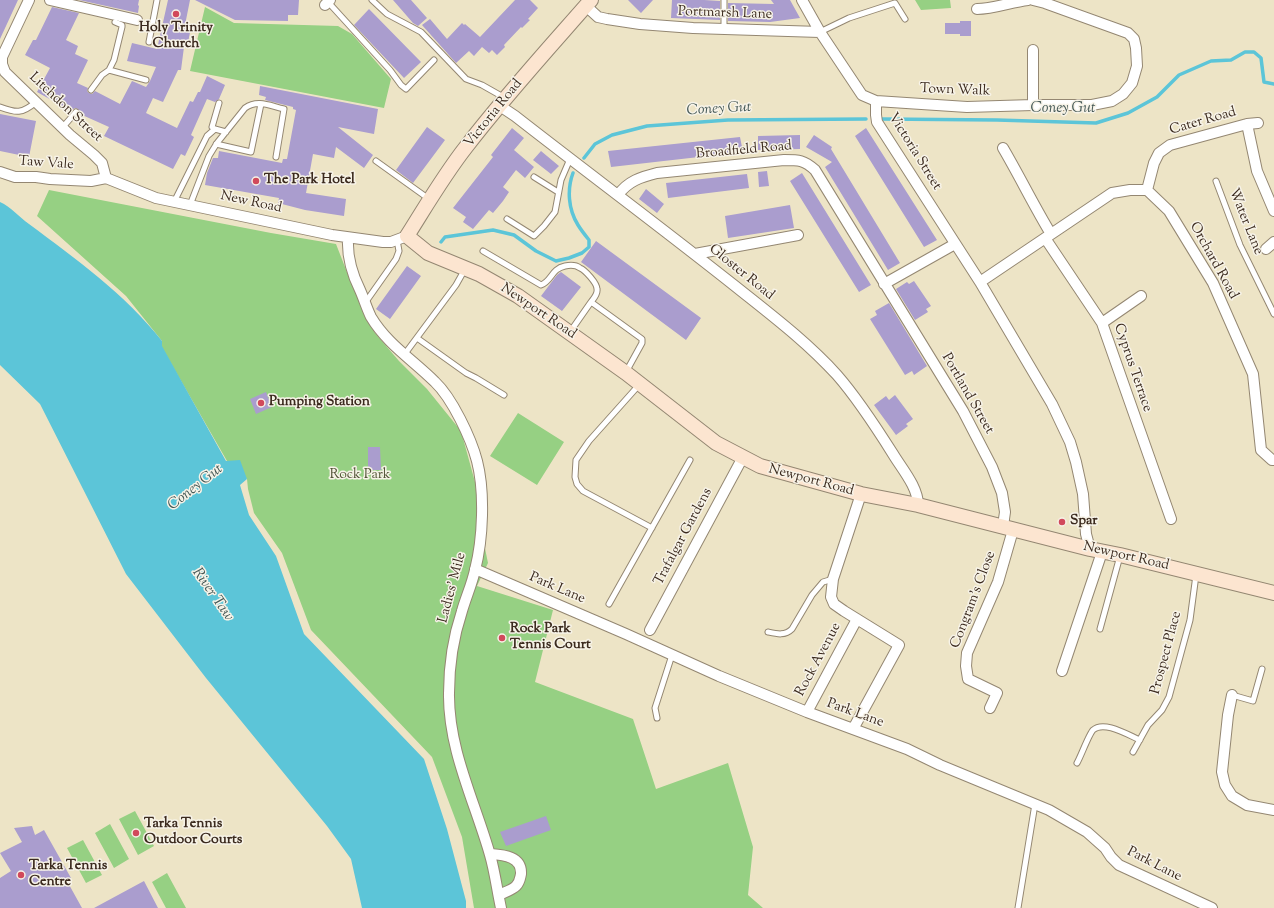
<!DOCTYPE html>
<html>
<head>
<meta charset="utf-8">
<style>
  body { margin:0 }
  canvas { display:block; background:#ede4c6 }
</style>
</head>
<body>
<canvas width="1274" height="908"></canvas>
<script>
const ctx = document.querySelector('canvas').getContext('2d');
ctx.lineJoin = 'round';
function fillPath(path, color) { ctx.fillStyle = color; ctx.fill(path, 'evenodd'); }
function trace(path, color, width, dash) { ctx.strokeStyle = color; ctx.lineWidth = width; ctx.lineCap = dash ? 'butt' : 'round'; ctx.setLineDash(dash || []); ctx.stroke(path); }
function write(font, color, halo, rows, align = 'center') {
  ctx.font = font + ' "Sorts Mill Goudy",serif'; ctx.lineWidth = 3; ctx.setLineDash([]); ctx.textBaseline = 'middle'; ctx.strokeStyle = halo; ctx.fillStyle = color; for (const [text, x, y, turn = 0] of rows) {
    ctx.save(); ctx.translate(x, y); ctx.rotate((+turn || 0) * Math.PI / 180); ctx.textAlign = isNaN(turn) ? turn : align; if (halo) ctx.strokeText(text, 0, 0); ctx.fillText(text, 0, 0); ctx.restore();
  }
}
const green = new Path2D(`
  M 915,0 L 950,0 L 951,8 L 921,10 Z
  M 205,7 L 234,23 L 338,26 L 352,34 L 391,79 L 384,108 L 190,71 Z
  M 49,190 L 271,233 L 336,244 L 352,285 L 375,333 L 399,361 L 427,389 L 461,431 L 475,482 L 480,524 L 488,563 L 477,586 L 553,610 L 535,682 L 633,719 L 656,789 L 728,763 L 753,847 L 748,895 L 763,908 L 474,908 L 462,837 L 432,757 L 311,630 L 282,553 L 254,513 L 248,489 L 247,479 L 229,461 L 227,461 L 161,346 L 162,341 L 126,296 L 37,216 Z
  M 518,413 L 564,442 L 537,485 L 490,456 Z
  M 135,811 L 154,846 L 138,855 L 119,819 Z
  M 110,824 L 129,859 L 114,868 L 95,833 Z
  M 83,840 L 102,875 L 86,883 L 67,848 Z
  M 167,873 L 186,908 L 166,908 L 152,882 Z`);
const water = new Path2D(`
  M 0,202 C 11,207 19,217 29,224 C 76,259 125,294 162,341 L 162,346 L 226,461 L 240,460 L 247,479 L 240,485 L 249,515 L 276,556 L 304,634 L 424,759 L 447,829 L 466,901 L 466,908 L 362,908 L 351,859 L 327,826 L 206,678 L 126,574 L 40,404 L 0,365 Z`);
const stream = new Path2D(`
  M 881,119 L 997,120 L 1096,123 L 1128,113 L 1157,97 L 1179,75 L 1211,61 L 1231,60 L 1245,52 L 1254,52 L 1261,58 L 1264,82 L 1274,84
  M 584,158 L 595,144 L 612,135 L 647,126 L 728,120 L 866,119
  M 441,242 L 445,237 L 493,230 L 514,235 L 536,251 L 556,261 L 569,258 L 582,253 L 589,247 L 589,240 C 585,235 581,230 578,225 C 568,209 567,189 573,173`);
const building = new Path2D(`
  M 0,0 L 18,0 L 0,39 Z
  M 79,0 L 139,0 L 138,5 L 139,6 L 138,13 Z
  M 168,0 L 190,0 L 185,25 L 191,27 L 187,48 L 184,47 L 181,70 L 178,70 L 163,102 L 153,98 L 146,113 L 177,128 L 190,101 L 193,102 L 198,92 L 200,92 L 207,76 L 225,85 L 219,99 L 215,102 L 207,99 L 191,135 L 194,137 L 185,156 L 181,154 L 173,169 L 104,136 L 109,127 L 80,114 L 78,109 L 75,108 L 71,111 L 37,92 L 50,68 L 25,55 L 33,40 L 36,40 L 52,7 L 79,13 L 66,40 L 78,46 L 75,54 L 88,60 L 77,83 L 88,88 L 87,91 L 89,93 L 92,94 L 95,91 L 120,104 L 132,81 L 146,87 L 150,81 L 156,67 L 127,61 L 132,43 L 157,49 Z
  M 195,0 L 299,0 L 298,15 L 288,15 L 288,21 L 235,20 Z
  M 393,0 L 411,0 L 427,18 L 418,26 L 413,23 Z
  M 515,0 L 530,0 L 538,8 L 528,19 L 530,20 L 522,28 L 521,27 L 504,45 L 505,47 L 497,55 L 492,50 L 489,53 L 482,47 L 474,56 L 469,51 L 456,63 L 422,25 L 430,19 L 447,39 L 462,23 L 464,25 L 465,24 L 480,37 Z
  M 628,0 L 653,0 L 641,13 Z
  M 672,0 L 704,0 L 720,1 L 720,20 L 671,18 Z
  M 771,0 L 790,0 L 800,18 L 770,22 L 728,21 L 728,3 L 774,4 Z
  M 369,9 L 421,62 L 404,78 L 354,25 Z
  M 960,21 L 971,21 L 971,36 L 960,36 L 960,34 L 945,34 L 945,23 L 960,23 Z
  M 260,86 L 378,109 L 374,134 L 338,127 L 373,155 L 364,168 L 336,147 L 334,158 L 313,154 L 306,193 L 346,199 L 344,216 L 305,210 L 278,203 L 279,198 L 205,185 L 207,173 L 213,158 L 218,158 L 219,151 L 282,163 L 283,159 L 287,159 L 296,110 L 293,109 L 293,107 L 265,100 L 266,97 L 259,95 Z
  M 0,114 L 36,121 L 29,157 L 0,151 Z
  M 427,127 L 445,140 L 413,183 L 396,170 Z
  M 512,128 L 524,138 L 514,150 L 534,167 L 525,178 L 516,170 L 503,187 L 509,192 L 503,201 L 493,213 L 489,210 L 473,229 L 463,222 L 466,217 L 453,208 L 493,157 L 491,155 Z
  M 866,128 L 937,240 L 924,247 L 855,136 Z
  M 800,135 L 800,149 L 758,150 L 758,136 Z
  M 814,135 L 832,147 L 831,149 L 900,263 L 888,270 L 825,167 L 832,162 L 806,147 Z
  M 740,137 L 743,152 L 611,167 L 608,151 Z
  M 541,151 L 559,166 L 551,174 L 533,160 Z
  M 767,171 L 769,186 L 759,187 L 758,172 Z
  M 802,173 L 871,285 L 859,292 L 790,181 Z
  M 747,174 L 749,188 L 668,198 L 666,183 Z
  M 646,189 L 664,204 L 657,213 L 639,199 Z
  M 790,205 L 794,228 L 728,238 L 725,216 Z
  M 596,241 L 701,318 L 686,340 L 581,262 Z
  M 407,266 L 421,276 L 390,319 L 376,309 Z
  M 561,272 L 581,287 L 562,311 L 541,296 L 557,275 Z
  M 914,281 L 931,306 L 926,309 L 928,312 L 915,320 L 896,289 L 907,282 L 909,284 Z
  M 889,303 L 927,366 L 914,375 L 912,371 L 905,375 L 870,319 L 877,315 L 875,311 Z
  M 266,392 L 272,407 L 256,414 L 250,399 Z
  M 895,395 L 913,419 L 906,424 L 908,426 L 896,435 L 874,405 L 886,396 L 889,400 Z
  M 368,447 L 380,447 L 381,470 L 368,470 Z
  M 546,816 L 551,830 L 506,846 L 500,832 Z
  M 32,826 L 35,835 L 44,830 L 71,878 L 67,881 L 82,908 L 0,908 L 0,878 L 11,871 L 0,853 L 22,842 L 14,828 Z
  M 144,881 L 158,908 L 94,908 Z`);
const lane = new Path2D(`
  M 372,0 L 387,14 L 421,32 L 466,79 L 482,85 L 505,98
  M 328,2 L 390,70 L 401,85 L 406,89 L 434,60
  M 724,29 L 724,0
  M 820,32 L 849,18 L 895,3 L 905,19
  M 149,42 L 157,0
  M 109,70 L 146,80
  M 91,90 L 102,75 L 109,70 L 114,60 L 122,27 L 122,25 L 115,22
  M 0,107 C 16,113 22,114 36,102
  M 62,128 L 76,112
  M 215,129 L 212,127 L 219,103
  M 216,144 L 251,152 L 261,104
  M 376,161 L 429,199
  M 534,177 L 558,192
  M 1216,181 L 1240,245 L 1274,314
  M 174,202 L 207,136 L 215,129 L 226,132
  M 190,205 L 209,156 L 217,143 L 245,108 C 258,99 270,106 284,109 L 276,157
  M 507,219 L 534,236 L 544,226 L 555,212 L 561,180 L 570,159
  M 483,251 L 541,285 C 552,281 551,269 565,266 C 570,265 576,265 580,268 C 585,270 597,283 597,289 C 598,294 594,298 591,302
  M 365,303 L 396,259 L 399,251 L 397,240
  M 570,332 L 591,302 L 642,339 L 642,343 L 626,372
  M 417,338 L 466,373 L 476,378 L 504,395
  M 404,355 L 456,285 L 465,269
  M 639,385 L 589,441 L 576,460 L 575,477 L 577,484 L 583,491 L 652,528
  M 609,604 L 690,460
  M 1100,629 L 1120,556
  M 768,632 C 777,634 785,636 792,629 L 812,595 L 823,582 L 833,579
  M 1232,695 L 1253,701 L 1262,669
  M 657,718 L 655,708 L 672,655
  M 1133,752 L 1148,725 L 1162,710 L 1169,697 L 1190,620 L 1196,575
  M 1077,763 C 1081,756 1089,734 1093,730 C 1104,720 1128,735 1140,740
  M 1018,908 L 1035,804`);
const street = new Path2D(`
  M 50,0 L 137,20
  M 802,0 L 820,32 L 862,95 L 876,101 L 876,115 L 877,122 L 980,282 L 1052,404 L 1070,442 L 1076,462 L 1083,494 L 1086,534 L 1090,549
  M 325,5 L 330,0
  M 586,6 L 598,17 L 607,19 L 640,24 L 693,28 L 820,32
  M 977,9 C 994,9 1011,2 1028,0
  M 0,62 L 2,64 L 5,72 L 70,135 L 94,155 L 102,163 L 106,178
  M 2,64 L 2,57 L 29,0
  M 876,101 L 967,107 L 1033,105 L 1092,105 L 1112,101 L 1123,94 L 1132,83 L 1137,66 L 1136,48 L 1134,39 L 1128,33 L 1045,3 L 1033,0
  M 1033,105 L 1033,50
  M 500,106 L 515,116 C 588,173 662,228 735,286 C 770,314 806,341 837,375 C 858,399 876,427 893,454 C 902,469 918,487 918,505
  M 1247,124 L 1258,123
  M 1003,148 C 1020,177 1034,206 1051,234
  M 0,172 L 15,177 L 36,177 L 50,179 L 91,181 L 106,178 L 156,198 L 332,235 L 383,242 L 391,242 L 407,236
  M 1147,190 L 1154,163 L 1159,153 L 1170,145 L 1247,124 L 1257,171 L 1274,211
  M 618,195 C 628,181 641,177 657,173 L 784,160 C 799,160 804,160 815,170 L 963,411 L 992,467 L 1002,493 L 1005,512 L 1003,526
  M 348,238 C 347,256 352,274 360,290 C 364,299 367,309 371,317 C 387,344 413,360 435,382 C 452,398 471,438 477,461 C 485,492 483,539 475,570 C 472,584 466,597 462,611 C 453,638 449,665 449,693 C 448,749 475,802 490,855 C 495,872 497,890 501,908
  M 1045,238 L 1102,323 L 1171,519
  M 1266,249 L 1274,242
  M 695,254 L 798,235
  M 980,282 L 1112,193 L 1130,190 L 1147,190 L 1169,211 L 1213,283 L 1253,374 L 1261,450 L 1272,460 L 1274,460
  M 884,284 L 955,244
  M 1102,323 L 1141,296
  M 475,569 L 626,634 L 719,676 L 807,712 L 907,749 L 940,765 L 1049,810 L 1087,832 L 1105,848 L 1111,857 L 1119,865 L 1212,908
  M 650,630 L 743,457
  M 1062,671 L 1102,552
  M 1232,695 L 1228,715 L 1222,772 L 1225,785 L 1232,796 L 1247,805 L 1274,810
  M 990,708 L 997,693 L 968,679 L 966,666 L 967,653 L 998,582 L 1013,530
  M 807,712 L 857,619
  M 853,729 L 899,645 L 844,611 L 834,604 L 831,597 L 833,579 L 861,494
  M 490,854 C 503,855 522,856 521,874 C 520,878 520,882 516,886 C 512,890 505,892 499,895`);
const secondary = new Path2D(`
  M 591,0 C 549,48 505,96 466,147 C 444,175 426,206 407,236 L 428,253 L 479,274 L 518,296 L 626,373 L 716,443 L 760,466 L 861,494 L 918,505 L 1090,549 L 1120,555 L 1274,593`);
const markers = [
  [176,14,4,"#d1495b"],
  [256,181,4,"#d1495b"],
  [261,403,4,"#d1495b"],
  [1062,522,4,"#d1495b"],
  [502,638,4,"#d1495b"],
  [136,833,4,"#d1495b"],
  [21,875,4,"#d1495b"]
];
const streetNames = [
  ["Portmarsh Lane",725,14,2],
  ["Town Walk",955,91,2],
  ["Litchdon Street",65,108,43],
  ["Victoria Road",494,114,-51],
  ["Cater Road",1203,122,-16],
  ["Broadfield Road",744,151,-5],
  ["Victoria Street",914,152,58],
  ["Taw Vale",46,164,4],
  ["New Road",251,203,12],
  ["Water Lane",1245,222,68],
  ["Orchard Road",1213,261,61],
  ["Gloster Road",741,273,39],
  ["Newport Road",538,312,34],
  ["Cyprus Terrace",1132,368,71],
  ["Portland Street",967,394,60],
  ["Newport Road",811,481,15],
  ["Trafalgar Gardens",684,537,-62],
  ["Newport Road",1126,557,13],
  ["Ladies' Mile",453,588,-75],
  ["Park Lane",557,589,23],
  ["Congram's Close",974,600,-69],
  ["Prospect Place",1167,653,-75],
  ["Rock Avenue",819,660,-62],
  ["Park Lane",855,714,20],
  ["Park Lane",1154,865,27]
];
const poiNames = [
  ["Holy Trinity",176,29,"center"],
  ["Church",176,45,"center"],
  ["The Park Hotel",264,181],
  ["Pumping Station",269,403],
  ["Spar",1070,522],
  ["Rock Park",510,630],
  ["Tennis Court",510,646],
  ["Tarka Tennis",144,825],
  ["Outdoor Courts",144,841],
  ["Tarka Tennis",29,867],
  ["Centre",29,883]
];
const parkNames = [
  ["Rock Park",360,476]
];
const waterNames = [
  ["Coney Gut",1063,109],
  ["Coney Gut",719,110,-3],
  ["Coney Gut",196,488,-38],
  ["River Taw",212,595,55]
];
fillPath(green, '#96d083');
fillPath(water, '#5cc5d8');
trace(stream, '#5cc5d8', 3.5);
fillPath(building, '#aa9dce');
trace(lane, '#948772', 7);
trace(street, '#948772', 12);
trace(secondary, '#948772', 16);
trace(lane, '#fff', 5);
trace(street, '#fff', 10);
trace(secondary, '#fce5d0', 14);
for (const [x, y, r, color] of markers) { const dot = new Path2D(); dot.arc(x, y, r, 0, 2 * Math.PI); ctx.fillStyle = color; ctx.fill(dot); trace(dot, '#f7f3e8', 1.5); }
write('14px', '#3b2a1e', '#f7f3e8', streetNames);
write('bold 14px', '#3b2a1e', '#f7f3e8', poiNames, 'left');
write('14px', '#525437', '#f7f3e8', parkNames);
write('italic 15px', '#455856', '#f7f3e8', waterNames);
</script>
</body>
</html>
